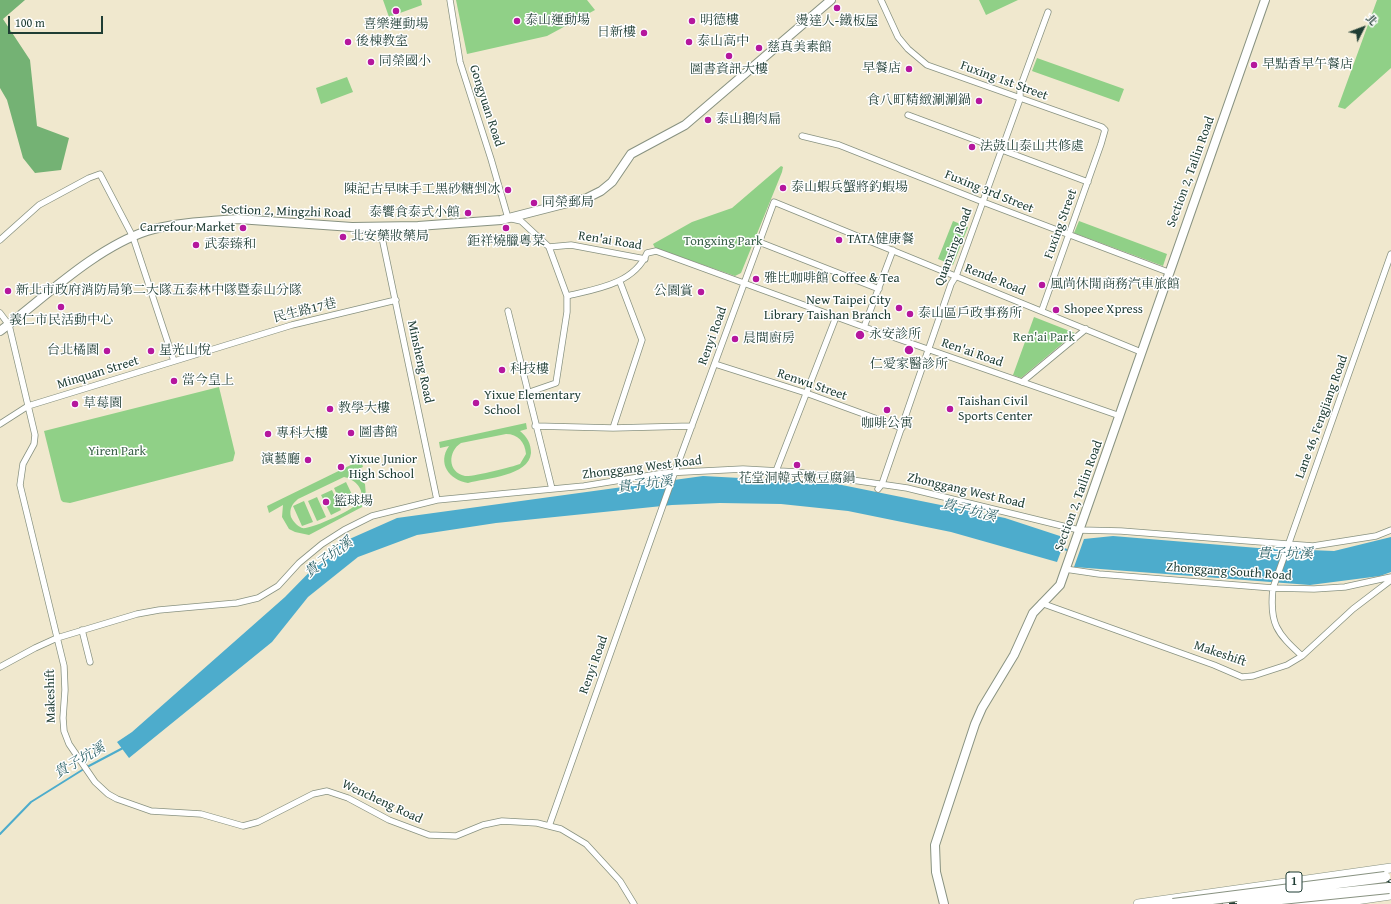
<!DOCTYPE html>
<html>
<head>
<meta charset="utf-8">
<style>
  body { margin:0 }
  #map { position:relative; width:1391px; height:904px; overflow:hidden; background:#f0e8ce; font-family:"Gentium Book Plus","Noto Serif TC",serif }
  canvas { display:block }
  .north { position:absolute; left:1343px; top:8px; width:40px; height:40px; -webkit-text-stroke:3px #fff; paint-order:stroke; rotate:48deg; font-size:11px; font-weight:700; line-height:16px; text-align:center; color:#1f3d34 }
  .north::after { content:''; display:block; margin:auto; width:14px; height:18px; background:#1f3d34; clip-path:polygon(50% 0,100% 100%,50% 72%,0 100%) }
  .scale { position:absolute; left:8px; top:16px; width:95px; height:18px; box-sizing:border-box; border:2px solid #1f3d34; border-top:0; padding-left:5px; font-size:12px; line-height:14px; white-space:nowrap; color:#1f3d34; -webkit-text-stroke:3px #fff; paint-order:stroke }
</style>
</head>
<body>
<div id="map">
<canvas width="1391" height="904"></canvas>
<div class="north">北</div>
<div class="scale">100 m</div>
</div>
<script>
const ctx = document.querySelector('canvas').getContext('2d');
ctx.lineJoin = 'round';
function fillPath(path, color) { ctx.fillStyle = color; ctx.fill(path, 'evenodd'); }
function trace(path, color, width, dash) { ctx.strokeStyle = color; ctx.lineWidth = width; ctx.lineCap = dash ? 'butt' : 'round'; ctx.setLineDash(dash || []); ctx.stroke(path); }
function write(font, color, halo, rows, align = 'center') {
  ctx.font = font + ' "Gentium Book Plus","Noto Serif TC",serif'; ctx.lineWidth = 3; ctx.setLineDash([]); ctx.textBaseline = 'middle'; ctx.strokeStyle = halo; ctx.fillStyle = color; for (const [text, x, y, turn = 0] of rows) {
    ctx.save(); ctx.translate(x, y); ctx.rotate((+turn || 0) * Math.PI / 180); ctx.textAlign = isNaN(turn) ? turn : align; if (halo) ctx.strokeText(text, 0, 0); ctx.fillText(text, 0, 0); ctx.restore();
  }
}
const green = new Path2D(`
  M 383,0 L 421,0 L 422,5 L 389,17 Z
  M 456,0 L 587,0 L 595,10 L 547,36 L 467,54 Z
  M 979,0 L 1018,0 L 986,15 Z
  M 1377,0 L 1391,0 L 1391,68 L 1345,109 L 1338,107 Z
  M 1037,58 L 1124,89 L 1119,102 L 1032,71 Z
  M 347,77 L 353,92 L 321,104 L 316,88 Z
  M 781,166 L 783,167 L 782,172 L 741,273 L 735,276 L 655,248 L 653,244 L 692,222 L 732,208 Z
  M 953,221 L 968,227 L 953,265 L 938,259 Z
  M 1079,221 L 1167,254 L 1163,266 L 1074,233 Z
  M 1034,317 L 1075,333 L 1021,378 L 1013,375 Z
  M 219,387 L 235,453 L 233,461 L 70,503 L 63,502 L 61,500 L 44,431 Z
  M 526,423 L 527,429 L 520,431 C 527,437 531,443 531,453 C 529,476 486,478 468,483 C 449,480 437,463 449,446 L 440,448 L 439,442 ZM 506,434 C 518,434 525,442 526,454 L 520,464 C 512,467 473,477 465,476 C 447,472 448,451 461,443 Z
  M 361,460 L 363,467 L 351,472 L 365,484 L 366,496 L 362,507 L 309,535 L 295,532 L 289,529 L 282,517 L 283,505 L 269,513 L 267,506 ZM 344,477 C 354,479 366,489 360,501 C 356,509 310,530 302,528 C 297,526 293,521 291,517 C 289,509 292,504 298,499 Z
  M 346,482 L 356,503 L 343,508 L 334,488 Z
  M 332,490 L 341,510 L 331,515 L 321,495 Z
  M 317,497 L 326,517 L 317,521 L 308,501 Z
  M 304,501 L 313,522 L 302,526 L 293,506 Z`);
const forest = new Path2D(`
  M 0,0 L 25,0 L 3,19 L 30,60 L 37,126 L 69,138 L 61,170 L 35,173 L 23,158 L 7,100 L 0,88 Z`);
const water = new Path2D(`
  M 703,476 L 832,483 L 1005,518 L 1066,538 L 1057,562 L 951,532 L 848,511 L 781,504 L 720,503 L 672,505 L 496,523 L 417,535 L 358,557 L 308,597 L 272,642 L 129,758 L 117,742 L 132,732 L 285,597 L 331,550 L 345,541 L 397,518 Z
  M 1113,536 L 1258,548 L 1334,551 L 1391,537 L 1391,572 L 1380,576 L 1310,585 L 1074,567 L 1084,539 Z`);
const stream = new Path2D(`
  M 1061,548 L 1070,551
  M 0,834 L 31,802 L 87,767 L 123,748`);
const street = new Path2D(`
  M 450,0 L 460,62 L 491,159 L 508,218 L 521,221 L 549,247 L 567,296 L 567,312 L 556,383 L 527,393
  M 881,0 L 898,37 L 908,49 L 927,65 L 1102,127 L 1105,130 L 1101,144 L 1042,310
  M 908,115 L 1088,182
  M 802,136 L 839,145 L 983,202 L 1168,272
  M 380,228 L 437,500
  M 0,240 L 39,205 L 89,178 L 100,174 L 133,237 L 174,361
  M 759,242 L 879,289
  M 549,247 L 571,245 L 645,259
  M 567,296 C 596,289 634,284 647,253 L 656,251 L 864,327 L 1120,416
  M 508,311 L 552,489
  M 0,313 L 9,325 L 35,435 L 34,444 L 23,464 L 20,485 L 64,666 L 65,690 L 63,718 L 64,731 L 69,744 L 95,782 L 108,794 L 117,799 L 151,811 L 201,814 L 243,826 L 258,822 L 313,794 L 327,791 L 348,798 L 389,820 L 429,835 L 456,836 L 483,825 L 502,821 L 537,823 L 561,829 L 586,844 L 620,881 L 634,904
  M 864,327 L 893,250
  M 715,364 L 806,393 L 902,428
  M 1022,382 L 1086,329
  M 0,424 L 28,406 L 292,325 L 396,300
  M 535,426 L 613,428 L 692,426
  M 613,428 L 642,340 L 620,282
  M 776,471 L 836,317
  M 878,489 L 882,484 L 951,284 L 956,276 L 1020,99 L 1020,88 L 1048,12
  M 1065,569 L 1099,574 L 1273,588 L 1314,589 L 1345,587 L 1391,577
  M 1041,603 L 1214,665 L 1242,677 L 1253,676 L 1287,665 L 1302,656 L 1353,609 L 1391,580
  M 82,630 L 90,662
  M 1302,656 C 1277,633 1269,624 1273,588 L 1391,254
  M 0,667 L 35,648 L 57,638 L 137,614 L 159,610 L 237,603 L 258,598 L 278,586 L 299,563 L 322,544 L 344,530 L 372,516 L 437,500 L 584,486 L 664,473 L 743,469 L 797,472 L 907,488 L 1079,530 L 1121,531 L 1313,546 L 1376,536 L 1391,530
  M 549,826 L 673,477 L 774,202 L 1141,352`);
const secondary = new Path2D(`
  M 0,331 C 44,298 95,248 147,231 C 171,223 212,221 238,219 L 352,227 L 418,226 L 501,220 L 587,198 L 601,191 L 612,182 L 631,154 L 685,125 L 831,0
  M 944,904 L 936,872 L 935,845 L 975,724 L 982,708 L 1014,655 L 1033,613 L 1060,585 L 1265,0`);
const primary = new Path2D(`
  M 1138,904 L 1391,868
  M 1328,904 L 1391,895`);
const highway = new Path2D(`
  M 1233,904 L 1249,901
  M 1296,904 L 1338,897`);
const rail = new Path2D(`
  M 1223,904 L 1391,881`);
const highwayBridge = new Path2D(`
  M 1242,903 L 1389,888
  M 1173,904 L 1385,877`);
const markers = [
  [837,8,4,"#b5179e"],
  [396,11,4,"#b5179e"],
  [517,21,4,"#b5179e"],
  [692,21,4,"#b5179e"],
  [644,33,4,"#b5179e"],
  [348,42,4,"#b5179e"],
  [689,42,4,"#b5179e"],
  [759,48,4,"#b5179e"],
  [729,56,4,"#b5179e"],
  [371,62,4,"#b5179e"],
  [1254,65,4,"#b5179e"],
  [909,69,4,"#b5179e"],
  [979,101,4,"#b5179e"],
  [708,120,4,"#b5179e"],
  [972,147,4,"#b5179e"],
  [783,188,4,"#b5179e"],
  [508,190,4,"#b5179e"],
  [534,203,4,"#b5179e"],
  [468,213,4,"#b5179e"],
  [243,228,4,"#b5179e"],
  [506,228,4,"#b5179e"],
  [343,237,4,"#b5179e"],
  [839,240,4,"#b5179e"],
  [196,245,4,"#b5179e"],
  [756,279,4,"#b5179e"],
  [1042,285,4,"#b5179e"],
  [8,291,4,"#b5179e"],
  [701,292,4,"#b5179e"],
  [61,307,4,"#b5179e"],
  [899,308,4,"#b5179e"],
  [1056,310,4,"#b5179e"],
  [910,314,4,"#b5179e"],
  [860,335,5,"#b5179e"],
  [735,339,4,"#b5179e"],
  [909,350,5,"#b5179e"],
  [107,351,4,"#b5179e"],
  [151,351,4,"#b5179e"],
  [502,370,4,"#b5179e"],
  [174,381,4,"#b5179e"],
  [476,403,4,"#b5179e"],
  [75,404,4,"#b5179e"],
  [330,409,4,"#b5179e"],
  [950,409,4,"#b5179e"],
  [887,410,4,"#b5179e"],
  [351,433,4,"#b5179e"],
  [268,434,4,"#b5179e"],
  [308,460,4,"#b5179e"],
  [797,465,4,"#b5179e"],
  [341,467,4,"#b5179e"],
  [326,502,4,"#b5179e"]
];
const shields = [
  [1294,882,16]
];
const shieldNames = [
  ["1",1294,882]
];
const poiNames = [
  ["泰山運動場",525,21],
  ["明德樓",700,21],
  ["燙達人-鐵板屋",837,22,"center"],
  ["喜樂運動場",396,25,"center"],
  ["日新樓",636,33,"right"],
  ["後棟教室",356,42],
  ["泰山高中",697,42],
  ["慈真美素館",767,48],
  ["同榮國小",379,62],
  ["早點香早午餐店",1262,65],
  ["早餐店",901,69,"right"],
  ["圖書資訊大樓",729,70,"center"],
  ["食八町精緻涮涮鍋",971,101,"right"],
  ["泰山鵝肉扁",716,120],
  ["法鼓山泰山共修處",980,147],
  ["泰山蝦兵蟹將釣蝦場",791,188],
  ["陳記古早味手工黑砂糖剉冰",500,190,"right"],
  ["同榮郵局",542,203],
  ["泰饗食泰式小館",460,213,"right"],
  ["Carrefour Market",235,228,"right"],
  ["北安藥妝藥局",351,237],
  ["TATA健康餐",847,240],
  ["鉅祥燒臘粵菜",506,242,"center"],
  ["武泰臻和",204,245],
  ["雅比咖啡館 Coffee & Tea",764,279],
  ["風尚休閒商務汽車旅館",1050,285],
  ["新北市政府消防局第二大隊五泰林中隊暨泰山分隊",16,291],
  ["公園賞",693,292,"right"],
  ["New Taipei City",891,301,"right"],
  ["Library Taishan Branch",891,316,"right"],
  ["Shopee Xpress",1064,310],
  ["泰山區戶政事務所",918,314],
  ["義仁市民活動中心",61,321,"center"],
  ["永安診所",869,335],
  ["晨間廚房",743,339],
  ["台北橘園",99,351,"right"],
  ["星光山悅",159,351],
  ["仁愛家醫診所",909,365,"center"],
  ["科技樓",510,370],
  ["當今皇上",182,381],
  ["Yixue Elementary",484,396],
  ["School",484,411],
  ["Taishan Civil",958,402],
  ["Sports Center",958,417],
  ["草莓園",83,404],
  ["教學大樓",338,409],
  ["咖啡公寓",887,424,"center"],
  ["圖書館",359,433],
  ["專科大樓",276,434],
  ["演藝廳",300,460,"right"],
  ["Yixue Junior",349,460],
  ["High School",349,475],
  ["花堂洞韓式嫩豆腐鍋",797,479,"center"],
  ["籃球場",334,502]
];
const streetNames = [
  ["Fuxing 1st Street",1004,81,20],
  ["Gongyuan Road",486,106,72],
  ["Section 2, Tailin Road",1191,172,-70],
  ["Fuxing 3rd Street",989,192,22],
  ["Section 2, Mingzhi Road",286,212,2],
  ["Fuxing Street",1061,224,-70],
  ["Ren'ai Road",610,241,9],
  ["Quanxing Road",954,247,-69],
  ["Rende Road",995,280,22],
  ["民生路17巷",305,311,-14],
  ["Renyi Road",713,336,-70],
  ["Ren'ai Road",972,353,19],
  ["Minsheng Road",420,362,78],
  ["Minquan Street",98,373,-17],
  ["Renwu Street",812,385,19],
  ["Lane 46, Fengjiang Road",1322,417,-70],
  ["Zhonggang West Road",642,468,-7],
  ["Zhonggang West Road",966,491,13],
  ["Section 2, Tailin Road",1079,496,-70],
  ["Zhonggang South Road",1229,572,4],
  ["Makeshift",1220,654,19],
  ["Renyi Road",594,665,-70],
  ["Makeshift",51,696,-91],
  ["Wencheng Road",382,802,25]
];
const parkNames = [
  ["Tongxing Park",723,242],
  ["Ren'ai Park",1044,338],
  ["Yiren Park",117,452]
];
const waterNames = [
  ["貴子坑溪",645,485,-7],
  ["貴子坑溪",969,511,14],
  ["貴子坑溪",1285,554],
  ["貴子坑溪",329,558,-37],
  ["貴子坑溪",80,761,-30]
];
fillPath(green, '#90d087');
fillPath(forest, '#74b274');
fillPath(water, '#4daccc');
trace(stream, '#4daccc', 2);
trace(street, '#889281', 7);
trace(secondary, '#889281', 10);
trace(primary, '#889281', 10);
trace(highway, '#889281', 12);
trace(street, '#fff', 5.5);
trace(secondary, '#fff', 8);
trace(primary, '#fff', 9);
trace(highway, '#fff', 10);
trace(rail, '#1f3d34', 3.5);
trace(rail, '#fff', 2, [6]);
trace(highwayBridge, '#889281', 12, []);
trace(highwayBridge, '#fff', 10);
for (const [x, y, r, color] of markers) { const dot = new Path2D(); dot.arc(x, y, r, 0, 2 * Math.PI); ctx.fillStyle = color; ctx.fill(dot); trace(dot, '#fff', 1.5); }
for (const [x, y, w] of shields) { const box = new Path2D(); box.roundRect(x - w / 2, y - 10, w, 20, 3); ctx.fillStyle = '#fff'; ctx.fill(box); trace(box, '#1f3d34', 1); }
write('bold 12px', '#1f3d34', null, shieldNames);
write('13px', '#1f3d34', '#fff', poiNames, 'left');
write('13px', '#1f3d34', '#fff', streetNames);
write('13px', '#3b6249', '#fff', parkNames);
write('italic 14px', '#2f6469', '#fff', waterNames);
</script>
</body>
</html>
